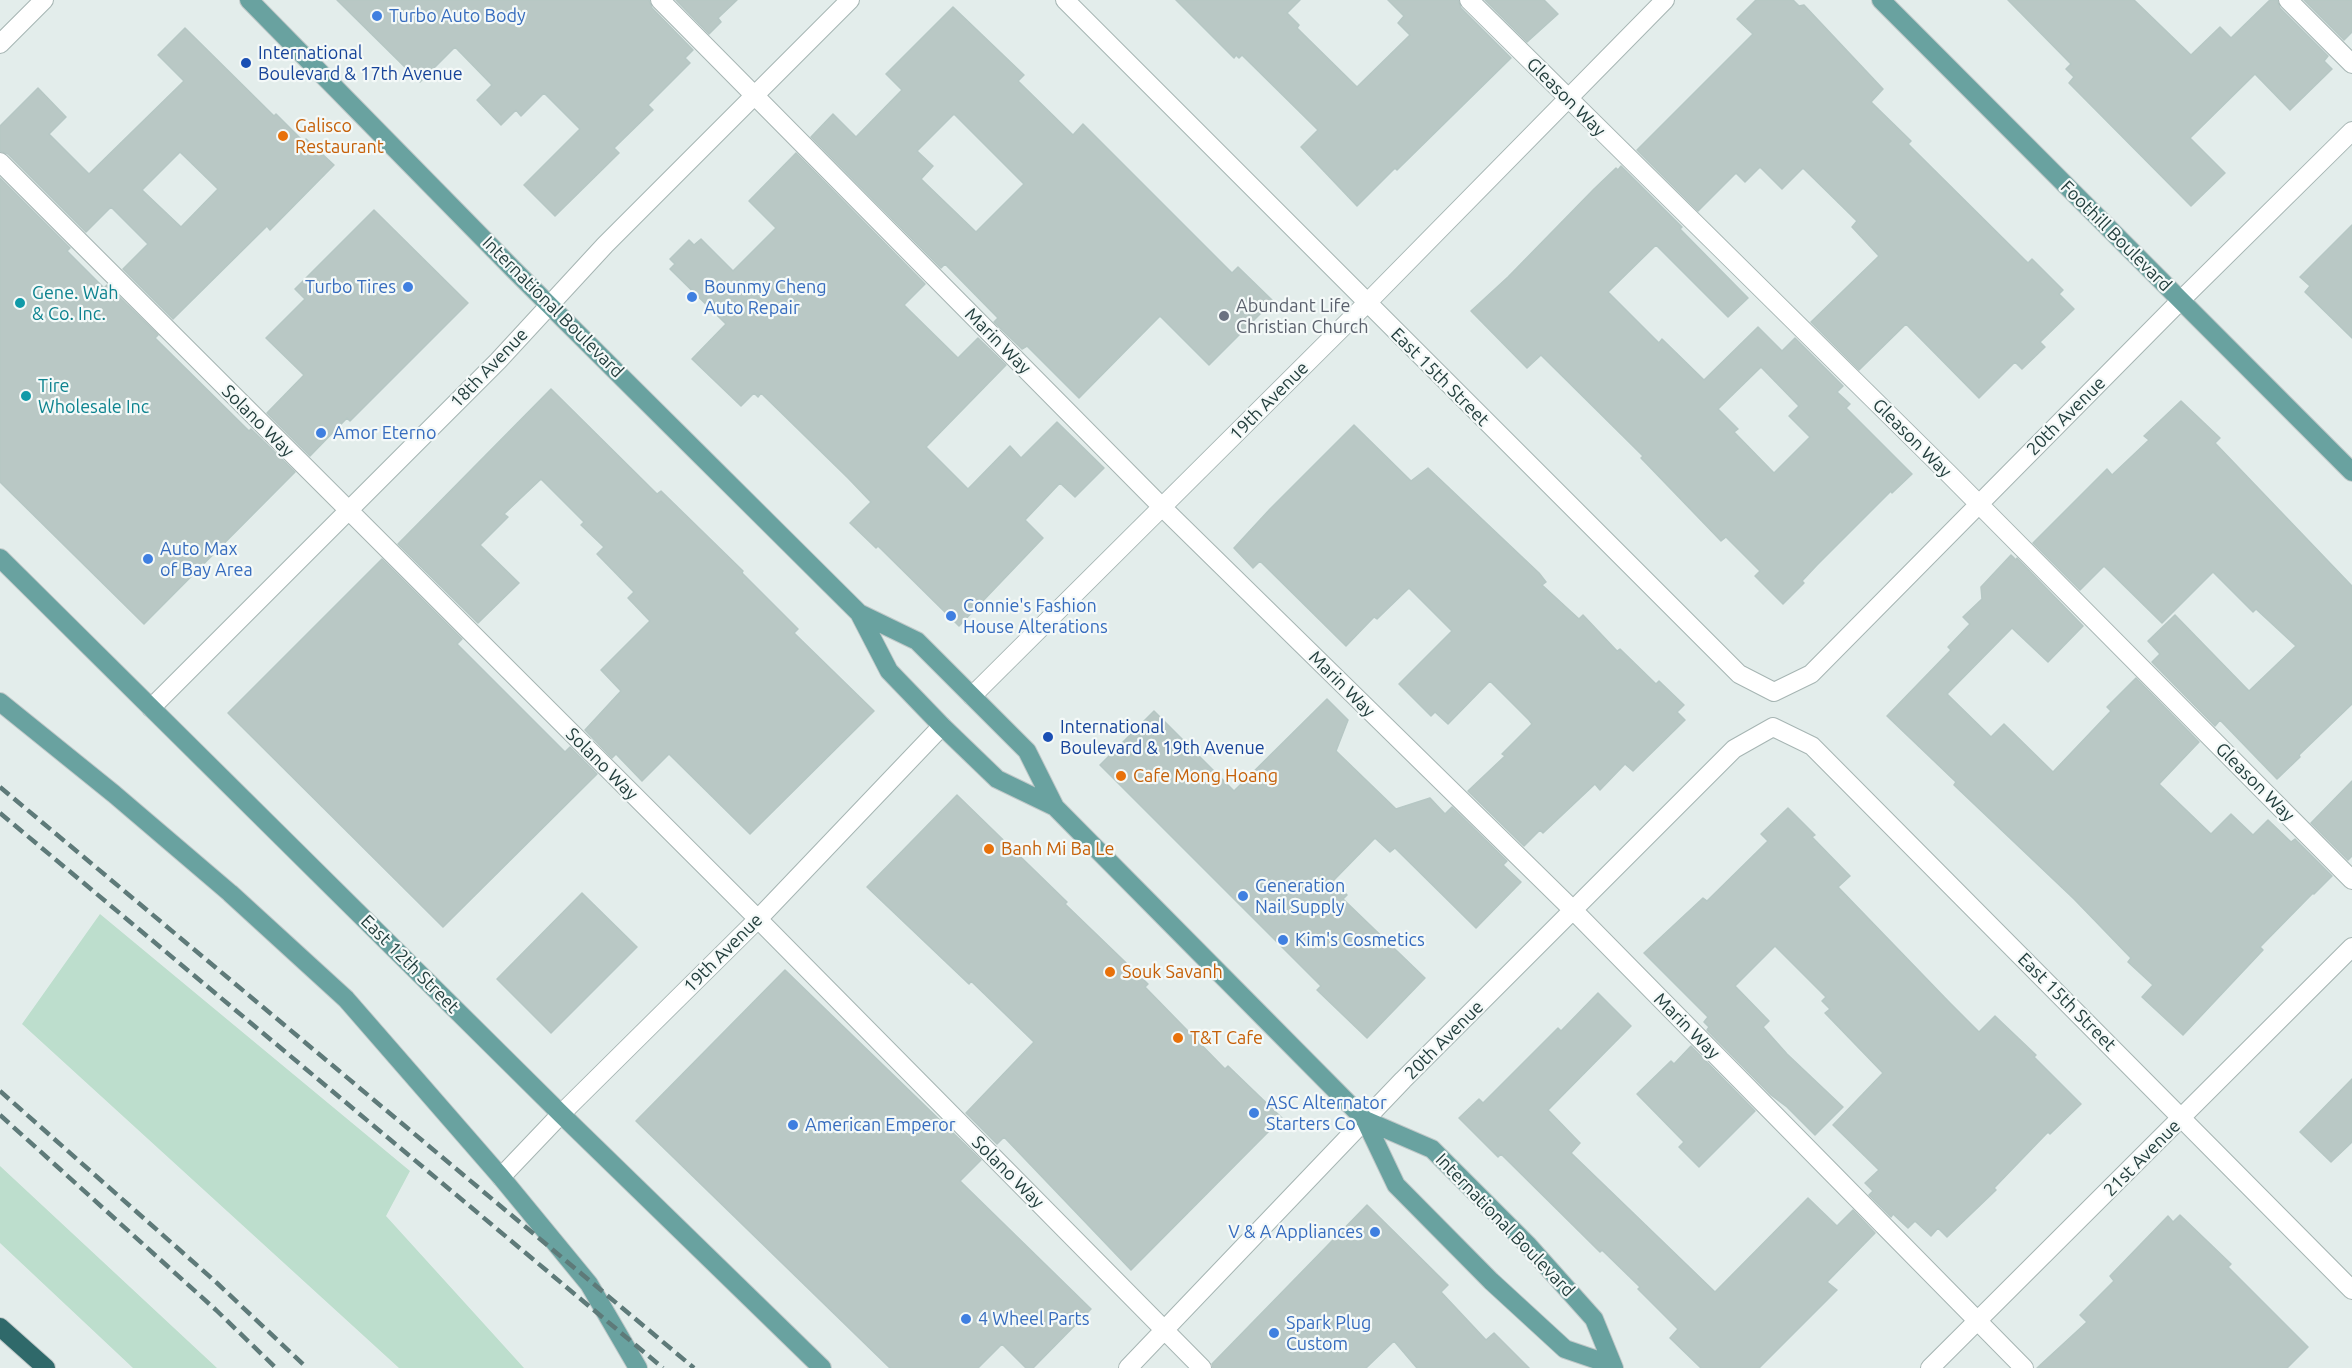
<!DOCTYPE html>
<html>
<head>
<meta charset="utf-8">
<style>
  body { margin:0 }
  canvas { display:block; background:#e3edeb }
</style>
</head>
<body>
<canvas width="2352" height="1368"></canvas>
<script>
const ctx = document.querySelector('canvas').getContext('2d');
ctx.lineJoin = 'round';
function fillPath(path, color) { ctx.fillStyle = color; ctx.fill(path, 'evenodd'); }
function trace(path, color, width, dash) { ctx.strokeStyle = color; ctx.lineWidth = width; ctx.lineCap = dash ? 'butt' : 'round'; ctx.setLineDash(dash || []); ctx.stroke(path); }
function write(font, color, halo, rows, align = 'center') {
  ctx.font = font + ' Ubuntu,sans-serif'; ctx.lineWidth = 4.5; ctx.setLineDash([]); ctx.textBaseline = 'middle'; ctx.strokeStyle = halo; ctx.fillStyle = color; for (const [text, x, y, turn = 0] of rows) {
    ctx.save(); ctx.translate(x, y); ctx.rotate((+turn || 0) * Math.PI / 180); ctx.textAlign = isNaN(turn) ? turn : align; if (halo) ctx.strokeText(text, 0, 0); ctx.fillText(text, 0, 0); ctx.restore();
  }
}
const green = new Path2D(`
  M 100,914 L 410,1171 L 386,1216 L 524,1368 L 399,1368 L 22,1024 Z
  M 0,1166 L 217,1368 L 133,1368 L 0,1243 Z`);
const building = new Path2D(`
  M 337,0 L 649,0 L 652,8 L 693,50 L 685,58 L 690,63 L 648,105 L 653,110 L 614,148 L 619,153 L 555,216 L 524,185 L 580,129 L 544,93 L 521,116 L 516,110 L 501,125 L 477,100 L 492,85 L 455,47 L 420,82 Z
  M 676,0 L 737,0 L 718,18 L 721,22 L 709,34 Z
  M 1176,0 L 1300,0 L 1287,13 L 1299,25 L 1297,28 L 1357,87 L 1410,35 L 1398,23 L 1404,16 L 1388,0 L 1458,0 L 1461,8 L 1511,58 L 1397,170 L 1395,168 L 1357,206 L 1301,147 L 1318,130 L 1242,55 L 1239,58 L 1236,55 L 1234,58 Z
  M 1485,0 L 1544,0 L 1558,14 L 1527,42 Z
  M 1756,0 L 1793,0 L 1799,6 L 1804,5 L 1883,89 L 1871,102 L 1911,141 L 1908,144 L 2028,263 L 2032,259 L 2063,290 L 2059,294 L 2074,309 L 2040,342 L 2045,347 L 2022,369 L 2015,362 L 1979,398 L 1906,324 L 1859,370 L 1811,322 L 1879,256 L 1852,227 L 1857,221 L 1803,168 L 1782,189 L 1760,167 L 1745,182 L 1736,173 L 1698,211 L 1637,150 L 1753,34 L 1737,19 Z
  M 2008,0 L 2134,0 L 2191,55 L 2220,27 L 2231,38 L 2270,0 L 2277,0 L 2280,8 L 2328,56 L 2324,61 L 2332,69 L 2290,110 L 2255,74 L 2190,138 L 2225,173 L 2191,206 L 2069,83 L 2074,77 L 2066,69 L 2071,64 Z
  M 2304,0 L 2352,0 L 2352,32 L 2344,40 Z
  M 953,7 L 1024,75 L 1018,81 L 1073,135 L 1083,124 L 1232,273 L 1238,267 L 1273,301 L 1209,365 L 1160,316 L 1079,398 L 1027,346 L 1022,349 L 994,322 L 998,318 L 945,264 L 941,268 L 811,137 L 833,114 L 856,137 L 902,90 L 886,74 ZM 954,114 L 1024,184 L 976,232 L 921,179 L 933,166 L 917,151 Z
  M 185,28 L 274,116 L 276,114 L 303,141 L 306,139 L 334,165 L 270,230 L 267,226 L 173,319 L 123,269 L 148,244 L 111,207 L 86,232 L 8,154 L 0,151 L 0,126 L 38,88 L 66,117 L 49,134 L 89,174 L 184,81 L 158,55 ZM 180,152 L 218,189 L 181,227 L 142,190 Z
  M 796,153 L 925,284 L 904,305 L 958,358 L 978,338 L 1006,365 L 926,447 L 968,489 L 1010,446 L 1021,458 L 1057,422 L 1104,468 L 1075,497 L 1060,483 L 1025,520 L 1043,538 L 959,626 L 878,546 L 876,548 L 850,523 L 871,502 L 848,478 L 761,393 L 758,397 L 754,393 L 741,406 L 692,359 L 726,324 L 670,269 L 675,264 L 670,259 L 689,240 L 694,245 L 701,239 L 733,271 L 776,228 L 749,201 Z
  M 1621,166 L 1682,227 L 1680,229 L 1748,298 L 1728,317 L 1656,245 L 1608,292 L 1659,343 L 1662,339 L 1704,380 L 1758,327 L 1782,351 L 1795,338 L 1843,386 L 1837,392 L 1850,404 L 1846,408 L 1912,474 L 1892,493 L 1891,491 L 1817,565 L 1802,581 L 1804,583 L 1783,604 L 1755,576 L 1760,571 L 1726,537 L 1721,541 L 1641,458 L 1643,456 L 1541,355 L 1527,368 L 1471,311 L 1508,277 L 1594,189 L 1616,168 L 1618,170 ZM 1761,367 L 1799,406 L 1789,416 L 1810,437 L 1774,473 L 1734,432 L 1738,429 L 1718,409 Z
  M 0,178 L 70,248 L 67,251 L 104,288 L 107,285 L 158,335 L 155,338 L 249,431 L 251,429 L 295,472 L 144,624 L 0,482 Z
  M 374,210 L 468,303 L 350,421 L 347,418 L 310,456 L 267,413 L 304,375 L 266,338 L 305,299 L 295,289 Z
  M 2352,225 L 2352,338 L 2305,292 L 2310,286 L 2300,277 Z
  M 551,389 L 657,494 L 661,491 L 743,571 L 742,573 L 798,629 L 794,633 L 874,711 L 750,834 L 669,754 L 642,781 L 616,754 L 612,758 L 585,730 L 621,691 L 601,670 L 650,621 L 628,598 L 634,592 L 597,554 L 604,547 L 581,525 L 584,522 L 541,479 L 504,514 L 508,517 L 480,545 L 519,583 L 478,623 L 398,544 Z
  M 2181,401 L 2220,438 L 2215,443 L 2352,586 L 2352,704 L 2299,755 L 2300,757 L 2277,779 L 2220,720 L 2215,726 L 2152,662 L 2160,654 L 2148,641 L 2175,615 L 2249,691 L 2296,646 L 2256,609 L 2253,612 L 2213,572 L 2162,623 L 2104,566 L 2080,590 L 2033,543 L 2107,469 L 2112,475 L 2149,440 L 2144,436 Z
  M 1354,425 L 1411,481 L 1428,468 L 1539,573 L 1546,582 L 1542,585 L 1579,619 L 1583,615 L 1617,651 L 1620,649 L 1656,684 L 1659,681 L 1684,705 L 1677,712 L 1685,720 L 1633,771 L 1625,764 L 1600,790 L 1595,784 L 1543,833 L 1540,830 L 1524,846 L 1468,791 L 1505,756 L 1502,754 L 1532,724 L 1529,720 L 1490,681 L 1448,724 L 1435,712 L 1431,716 L 1399,684 L 1452,631 L 1409,588 L 1377,619 L 1374,617 L 1346,646 L 1260,561 L 1253,568 L 1234,548 L 1270,509 Z
  M 2011,555 L 2016,560 L 2017,558 L 2083,626 L 2048,662 L 2012,628 L 1947,694 L 1991,737 L 2004,724 L 2053,772 L 2111,711 L 2107,707 L 2136,678 L 2199,742 L 2159,784 L 2211,834 L 2231,814 L 2253,835 L 2268,820 L 2291,842 L 2295,839 L 2332,876 L 2314,894 L 2313,893 L 2260,947 L 2263,950 L 2183,1035 L 2142,997 L 2153,985 L 2128,962 L 2131,958 L 2074,899 L 1954,785 L 1956,782 L 1887,716 L 1951,650 L 1948,647 L 1970,624 L 1963,617 L 1982,599 L 1981,587 Z
  M 382,559 L 462,639 L 457,644 L 565,752 L 570,747 L 597,774 L 443,927 L 228,713 Z
  M 1327,699 L 1348,720 L 1336,751 L 1396,809 L 1430,798 L 1445,814 L 1452,807 L 1507,861 L 1503,865 L 1521,882 L 1476,928 L 1395,848 L 1390,852 L 1375,838 L 1333,881 L 1347,895 L 1343,899 L 1425,978 L 1367,1038 L 1317,990 L 1321,986 L 1100,765 L 1154,711 L 1234,791 Z
  M 2352,781 L 2352,856 L 2348,860 L 2311,823 Z
  M 957,795 L 1067,902 L 1065,904 L 1148,984 L 1145,987 L 1225,1069 L 1228,1066 L 1282,1118 L 1131,1270 L 1004,1137 L 997,1144 L 966,1113 L 1034,1042 L 971,981 L 969,984 L 867,887 Z
  M 1788,808 L 1815,835 L 1812,837 L 1850,876 L 1838,887 L 1950,1003 L 1979,1032 L 1995,1016 L 2036,1055 L 2034,1057 L 2081,1104 L 2050,1134 L 2048,1132 L 1994,1188 L 1996,1190 L 1947,1237 L 1938,1228 L 1931,1236 L 1915,1221 L 1908,1228 L 1893,1214 L 1891,1217 L 1869,1195 L 1873,1191 L 1865,1183 L 1879,1170 L 1833,1125 L 1883,1073 L 1825,1013 L 1830,1009 L 1822,1001 L 1826,997 L 1775,946 L 1735,986 L 1769,1021 L 1763,1027 L 1787,1054 L 1843,1107 L 1815,1135 L 1787,1107 L 1771,1095 L 1707,1030 L 1709,1027 L 1704,1022 L 1708,1017 L 1644,953 L 1703,898 L 1707,901 L 1768,841 L 1761,834 Z
  M 582,893 L 637,947 L 551,1033 L 497,979 Z
  M 785,970 L 981,1160 L 960,1181 L 1091,1309 L 1033,1368 L 1026,1368 L 1002,1344 L 978,1368 L 890,1368 L 636,1121 Z
  M 1598,993 L 1631,1026 L 1548,1110 L 1580,1143 L 1571,1153 L 1715,1292 L 1808,1198 L 1837,1226 L 1853,1210 L 1875,1233 L 1827,1282 L 1837,1290 L 1759,1368 L 1701,1368 L 1670,1338 L 1678,1329 L 1638,1289 L 1640,1287 L 1602,1250 L 1600,1252 L 1501,1154 L 1498,1157 L 1459,1118 L 1479,1099 L 1483,1103 L 1558,1028 L 1561,1031 Z
  M 1691,1046 L 1755,1111 L 1699,1167 L 1679,1147 L 1684,1142 L 1637,1094 L 1671,1061 L 1674,1064 Z
  M 2352,1079 L 2352,1142 L 2331,1162 L 2300,1132 Z
  M 1367,1205 L 1448,1285 L 1441,1292 L 1486,1340 L 1494,1333 L 1529,1368 L 1417,1368 L 1394,1341 L 1366,1368 L 1213,1368 L 1212,1364 Z
  M 2180,1215 L 2231,1264 L 2228,1267 L 2308,1347 L 2287,1368 L 2037,1368 L 2087,1322 L 2080,1315 L 2114,1281 L 2110,1276 L 2168,1216 L 2173,1222 Z`);
const minor = new Path2D(`
  M 660,0 L 1163,508 L 1573,910 L 2024,1368
  M 1065,0 L 1739,674 L 1774,692 L 1811,674 L 2181,300 L 2352,131
  M 1469,0 L 1948,473 L 2352,880
  M 2288,0 L 2352,64
  M 0,44 L 44,0
  M 0,162 L 758,919 L 1202,1368
  M 972,696 L 1366,304 L 1665,0
  M 151,708 L 498,361 L 605,245 L 850,0
  M 501,1177 L 561,1114 L 758,919 L 942,726
  M 1128,1368 L 1403,1080 L 1734,749 L 1773,727 L 1812,746 L 2352,1290
  M 1930,1368 L 2352,947`);
const major = new Path2D(`
  M 249,0 L 515,271 L 859,613 L 889,671 L 942,726 L 997,779 L 1055,807
  M 1881,0 L 2352,472
  M 0,558 L 561,1114 L 822,1368
  M 859,613 L 917,641 L 1027,751 L 1055,807 L 1365,1120 L 1396,1185 L 1491,1281 L 1565,1349 L 1612,1365
  M 0,702 L 114,794 L 230,893 L 346,999 L 501,1177 L 589,1284 L 638,1368
  M 1365,1120 L 1432,1149 L 1527,1244 L 1594,1319 L 1614,1368`);
const highway = new Path2D(`
  M 0,1327 L 46,1368`);
const rail = new Path2D(`
  M 0,787 L 694,1368
  M 0,813 L 663,1368
  M 0,1091 L 217,1283 L 307,1368
  M 0,1115 L 216,1310 L 276,1368`);
const markers = [
  [377,16,6,"#3f7fe0"],
  [246,63,6,"#1a4fb4"],
  [283,136,6,"#e8710a"],
  [408,287,6,"#3f7fe0"],
  [692,297,6,"#3f7fe0"],
  [20,303,6,"#0f9aa8"],
  [1224,316,6,"#6b7280"],
  [26,396,6,"#0f9aa8"],
  [321,433,6,"#3f7fe0"],
  [148,559,6,"#3f7fe0"],
  [951,616,6,"#3f7fe0"],
  [1048,737,6,"#1a4fb4"],
  [1121,776,6,"#e8710a"],
  [989,849,6,"#e8710a"],
  [1243,896,6,"#3f7fe0"],
  [1283,940,6,"#3f7fe0"],
  [1110,972,6,"#e8710a"],
  [1178,1038,6,"#e8710a"],
  [1254,1113,6,"#3f7fe0"],
  [793,1125,6,"#3f7fe0"],
  [1375,1232,6,"#3f7fe0"],
  [966,1319,6,"#3f7fe0"],
  [1274,1333,6,"#3f7fe0"]
];
const shopNames = [
  ["Turbo Auto Body",389,16],
  ["Turbo Tires",396,287,"right"],
  ["Bounmy Cheng",704,287],
  ["Auto Repair",704,308],
  ["Amor Eterno",333,433],
  ["Auto Max",160,549],
  ["of Bay Area",160,570],
  ["Connie's Fashion",963,606],
  ["House Alterations",963,627],
  ["Generation",1255,886],
  ["Nail Supply",1255,907],
  ["Kim's Cosmetics",1295,940],
  ["ASC Alternator",1266,1103],
  ["Starters Co",1266,1124],
  ["American Emperor",805,1125],
  ["V & A Appliances",1363,1232,"right"],
  ["4 Wheel Parts",978,1319],
  ["Spark Plug",1286,1323],
  ["Custom",1286,1344]
];
const transitNames = [
  ["International",258,53],
  ["Boulevard & 17th Avenue",258,74],
  ["International",1060,727],
  ["Boulevard & 19th Avenue",1060,748]
];
const streetNames = [
  ["Gleason Way",1566,97,45],
  ["Foothill Boulevard",2116,236,45],
  ["International Boulevard",553,307,45],
  ["Marin Way",998,341,45],
  ["18th Avenue",489,368,-46],
  ["East 15th Street",1440,377,45],
  ["19th Avenue",1269,401,-45],
  ["20th Avenue",2066,416,-45],
  ["Solano Way",258,421,45],
  ["Gleason Way",1912,438,45],
  ["Marin Way",1342,684,45],
  ["Solano Way",602,764,45],
  ["Gleason Way",2255,782,45],
  ["19th Avenue",723,953,-45],
  ["East 12th Street",410,964,45],
  ["East 15th Street",2067,1002,45],
  ["Marin Way",1687,1026,45],
  ["20th Avenue",1444,1040,-45],
  ["21st Avenue",2142,1158,-45],
  ["Solano Way",1008,1172,45],
  ["International Boulevard",1505,1225,46]
];
const foodNames = [
  ["Galisco",295,126],
  ["Restaurant",295,147],
  ["Cafe Mong Hoang",1133,776],
  ["Banh Mi Ba Le",1001,849],
  ["Souk Savanh",1122,972],
  ["T&T Cafe",1190,1038]
];
const cultureNames = [
  ["Gene. Wah",32,293],
  ["& Co. Inc.",32,314],
  ["Tire",38,386],
  ["Wholesale Inc",38,407]
];
const worshipNames = [
  ["Abundant Life",1236,306],
  ["Christian Church",1236,327]
];
fillPath(green, '#bddecd');
fillPath(building, '#b9c8c5');
trace(building, '#b6c7c4', 1.5);
trace(minor, '#a6b5b3', 20);
trace(major, '#c1c9c9', 20);
trace(highway, '#c1c9c9', 20);
trace(minor, '#fff', 18);
trace(major, '#69a2a0', 18);
trace(highway, '#2f696a', 18);
trace(rail, '#5e7a79', 4.5, [12, 6]);
for (const [x, y, r, color] of markers) { const dot = new Path2D(); dot.arc(x, y, r, 0, 2 * Math.PI); ctx.fillStyle = color; ctx.fill(dot); trace(dot, '#f4f9f8', 2); }
write('18px', '#366cbe', '#f4f9f8', shopNames, 'left');
write('18px', '#164399', '#f4f9f8', transitNames, 'left');
write('18px', '#233e3d', '#f4f9f8', streetNames);
write('18px', '#c56008', '#f4f9f8', foodNames, 'left');
write('18px', '#0d838f', '#f4f9f8', cultureNames, 'left');
write('18px', '#5b616d', '#f4f9f8', worshipNames, 'left');
</script>
</body>
</html>
